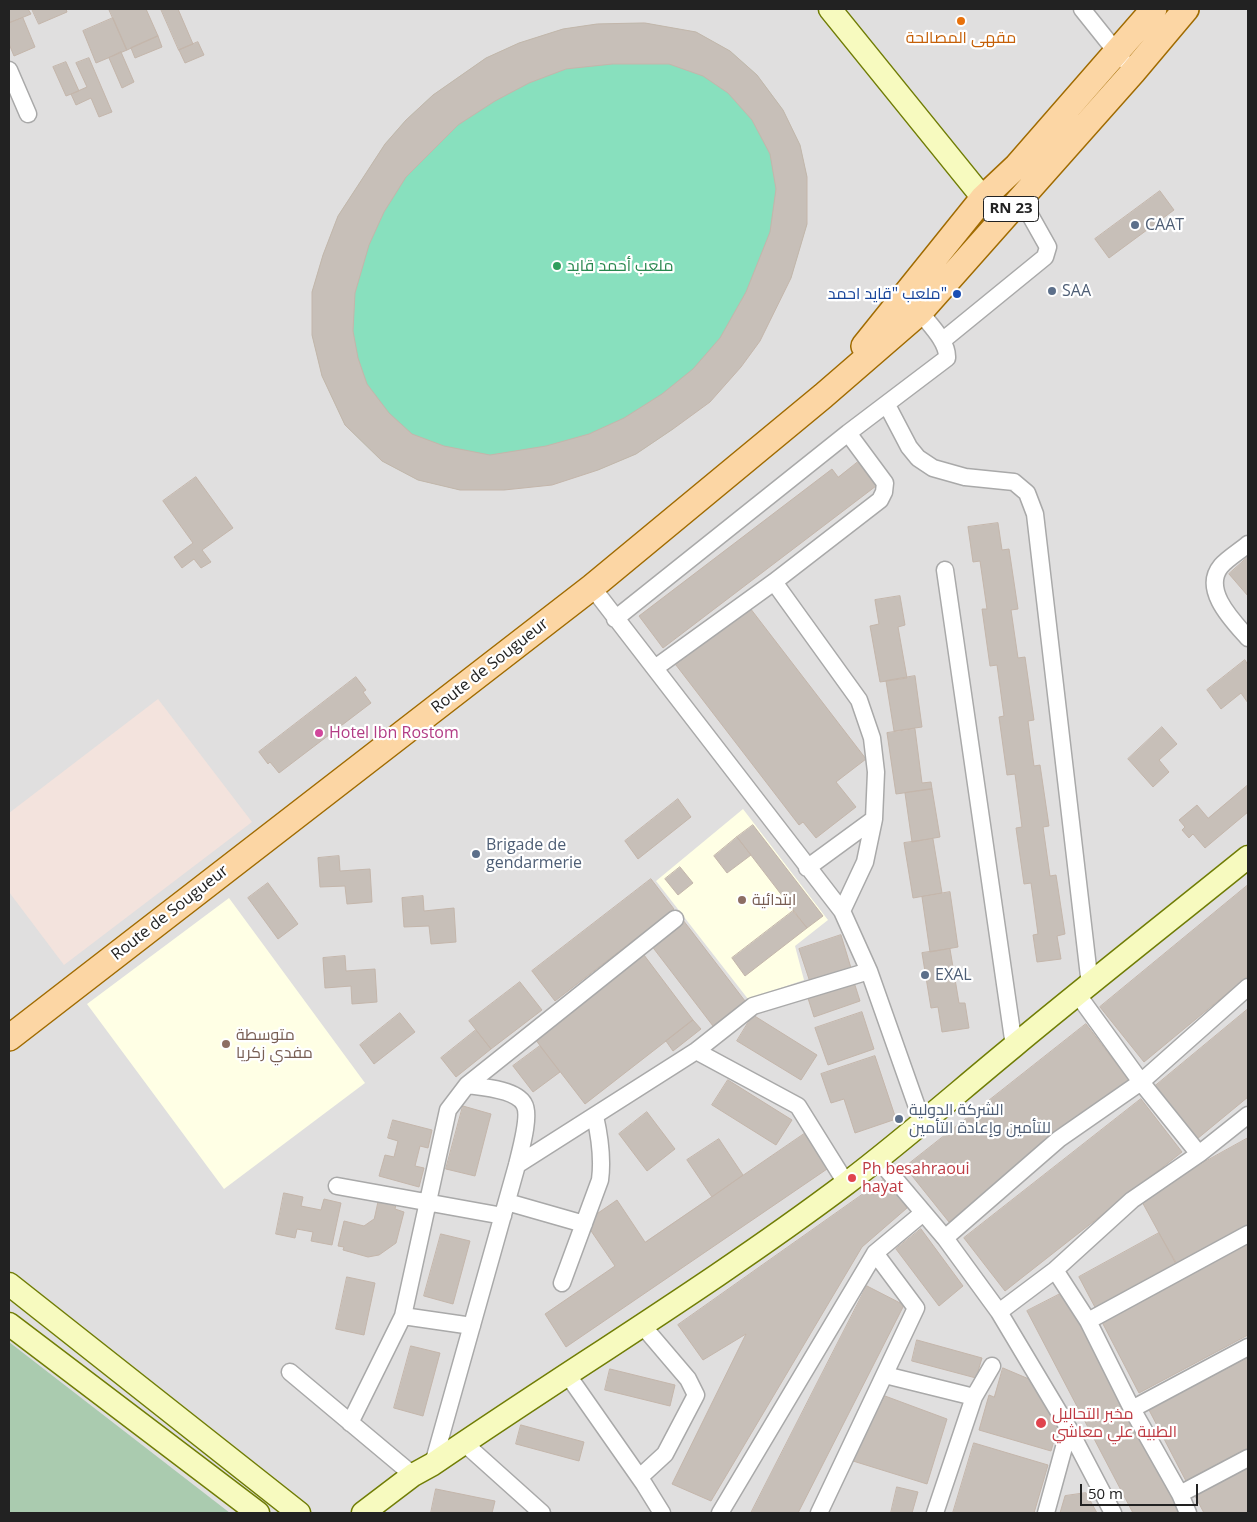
<!DOCTYPE html>
<html>
<head>
<meta charset="utf-8">
<style>
  body { margin:0 }
  #map { position:relative; width:1257px; height:1522px; overflow:hidden; background:#f2efe9; font-family:"Open Sans",sans-serif }
  canvas { display:block }
  .frame { position:absolute; inset:0; border:10px solid #222; pointer-events:none }
  .scale { position:absolute; left:1080px; top:1484px; width:118px; height:22px; box-sizing:border-box; border:2px solid #222; border-top:0; padding-left:6px; font-size:15px; line-height:18px; white-space:nowrap; color:#222; -webkit-text-stroke:4px #fff; paint-order:stroke }
</style>
</head>
<body>
<div id="map">
<canvas width="1257" height="1522"></canvas>
<div class="frame"></div>
<div class="scale">50 m</div>
</div>
<script>
const ctx = document.querySelector('canvas').getContext('2d');
ctx.lineJoin = 'round';
function fillPath(path, color) { ctx.fillStyle = color; ctx.fill(path, 'evenodd'); }
function trace(path, color, width, dash) { ctx.strokeStyle = color; ctx.lineWidth = width; ctx.lineCap = dash ? 'butt' : 'round'; ctx.setLineDash(dash || []); ctx.stroke(path); }
function write(font, color, halo, rows, align = 'center') {
  ctx.font = font + ' "Open Sans",Cairo,sans-serif'; ctx.lineWidth = 4.5; ctx.setLineDash([]); ctx.textBaseline = 'middle'; ctx.strokeStyle = halo; ctx.fillStyle = color; for (const [text, x, y, turn = 0] of rows) {
    ctx.save(); ctx.translate(x, y); ctx.rotate((+turn || 0) * Math.PI / 180); ctx.textAlign = isNaN(turn) ? turn : align; if (halo) ctx.strokeText(text, 0, 0); ctx.fillText(text, 0, 0); ctx.restore();
  }
}
const residential = new Path2D(`
  M 9,9 L 1248,9 L 1248,1513 L 9,1513 Z`);
const education = new Path2D(`
  M 743,809 L 828,920 L 795,946 L 804,980 L 748,999 L 656,881 Z
  M 229,898 L 365,1083 L 224,1189 L 87,1004 Z`);
const military = new Path2D(`
  M 158,699 L 252,822 L 64,965 L 9,892 L 9,813 Z`);
const cemetery = new Path2D(`
  M 9,1342 L 230,1513 L 9,1513 Z`);
const pitch = new Path2D(`
  M 645,23 L 696,32 L 730,51 L 757,75 L 783,110 L 800,145 L 807,177 L 807,224 L 791,278 L 673,429 L 636,454 L 598,470 L 504,490 L 460,490 L 418,480 L 382,461 L 345,425 L 322,376 L 312,335 L 312,292 L 323,255 L 338,216 L 385,144 L 406,120 L 433,95 L 486,58 L 519,43 L 563,29 L 597,24 Z`);
const building = new Path2D(`
  M 9,9 L 28,9 L 31,14 L 9,23 Z
  M 32,9 L 66,9 L 67,12 L 39,24 Z
  M 109,9 L 146,9 L 158,36 L 127,50 Z
  M 161,9 L 178,9 L 193,44 L 179,50 Z
  M 23,18 L 35,47 L 14,56 L 9,44 L 9,23 Z
  M 113,18 L 127,50 L 96,63 L 83,31 Z
  M 645,23 L 696,32 L 730,51 L 757,75 L 783,110 L 800,145 L 807,177 L 807,224 L 791,278 L 760,341 L 741,367 L 710,402 L 673,429 L 636,454 L 598,470 L 552,485 L 504,490 L 460,490 L 418,480 L 382,461 L 345,425 L 322,376 L 312,335 L 312,292 L 323,255 L 338,216 L 385,144 L 406,120 L 433,95 L 486,58 L 519,43 L 563,29 L 597,24 ZM 613,64 L 669,64 L 703,76 L 728,93 L 752,120 L 770,154 L 776,189 L 770,232 L 746,292 L 720,338 L 693,369 L 662,394 L 624,418 L 589,434 L 546,446 L 490,455 L 444,446 L 412,434 L 389,413 L 367,384 L 358,358 L 353,331 L 355,293 L 369,245 L 384,212 L 406,177 L 458,125 L 495,101 L 529,83 L 566,69 Z
  M 158,36 L 162,47 L 135,58 L 131,48 Z
  M 198,42 L 204,55 L 185,63 L 179,50 Z
  M 121,52 L 134,82 L 122,88 L 109,58 Z
  M 89,58 L 112,112 L 99,117 L 91,98 L 76,105 L 71,94 L 87,87 L 76,63 Z
  M 66,62 L 79,91 L 66,96 L 53,67 Z
  M 1160,191 L 1174,210 L 1109,258 L 1095,239 Z
  M 858,462 L 876,486 L 663,648 L 639,616 L 832,469 L 838,477 Z
  M 196,477 L 233,528 L 202,550 L 211,562 L 201,568 L 194,559 L 182,568 L 174,557 L 193,543 L 163,501 Z
  M 998,523 L 1002,550 L 1009,549 L 1018,609 L 1011,610 L 1018,658 L 1025,657 L 1034,720 L 1028,721 L 1034,766 L 1040,765 L 1049,826 L 1043,827 L 1050,876 L 1056,875 L 1065,934 L 1057,936 L 1061,959 L 1037,962 L 1033,935 L 1038,934 L 1031,883 L 1024,884 L 1016,828 L 1022,827 L 1015,774 L 1007,775 L 999,717 L 1004,716 L 997,665 L 990,666 L 982,609 L 987,609 L 980,561 L 973,562 L 968,527 Z
  M 1248,557 L 1248,596 L 1229,574 Z
  M 900,596 L 905,625 L 898,627 L 907,678 L 880,682 L 870,626 L 879,624 L 875,600 Z
  M 750,608 L 866,759 L 836,782 L 856,807 L 816,838 L 803,822 L 799,825 L 676,665 Z
  M 1245,660 L 1248,665 L 1248,703 L 1241,693 L 1221,709 L 1207,690 Z
  M 915,676 L 922,727 L 894,731 L 886,681 Z
  M 356,677 L 366,690 L 363,692 L 371,703 L 279,773 L 270,762 L 268,764 L 259,752 Z
  M 1162,727 L 1177,744 L 1159,760 L 1169,772 L 1153,787 L 1128,759 Z
  M 915,729 L 922,783 L 931,782 L 932,789 L 896,794 L 887,733 Z
  M 1248,785 L 1248,812 L 1205,848 L 1193,834 L 1189,838 L 1182,830 L 1185,827 L 1179,820 L 1197,805 L 1208,818 Z
  M 932,789 L 940,837 L 912,842 L 905,793 Z
  M 678,799 L 691,817 L 638,859 L 625,841 Z
  M 753,825 L 823,916 L 807,928 L 737,837 Z
  M 737,837 L 751,855 L 727,873 L 714,856 Z
  M 933,839 L 942,893 L 913,898 L 904,843 Z
  M 339,856 L 340,871 L 370,869 L 372,902 L 347,904 L 345,886 L 320,887 L 318,858 Z
  M 680,867 L 693,883 L 678,895 L 665,879 Z
  M 651,879 L 674,909 L 555,1001 L 532,971 Z
  M 268,883 L 298,924 L 278,939 L 248,898 Z
  M 1248,885 L 1248,976 L 1144,1062 L 1100,1007 Z
  M 950,892 L 958,947 L 930,952 L 922,897 Z
  M 423,896 L 424,911 L 454,908 L 456,942 L 431,944 L 429,926 L 404,927 L 402,898 Z
  M 793,911 L 807,928 L 745,976 L 732,958 Z
  M 683,920 L 745,1001 L 713,1026 L 651,945 Z
  M 841,935 L 851,968 L 810,982 L 799,949 Z
  M 950,949 L 959,1003 L 965,1003 L 969,1028 L 942,1032 L 938,1007 L 931,1008 L 922,953 Z
  M 644,955 L 693,1020 L 585,1104 L 535,1039 Z
  M 345,956 L 346,971 L 375,969 L 377,1002 L 352,1004 L 351,986 L 325,988 L 323,958 Z
  M 853,979 L 860,1001 L 814,1017 L 807,995 Z
  M 520,982 L 542,1010 L 491,1049 L 469,1021 Z
  M 1248,1009 L 1248,1097 L 1197,1139 L 1154,1087 Z
  M 862,1012 L 874,1049 L 828,1065 L 815,1028 Z
  M 400,1013 L 415,1032 L 374,1064 L 360,1045 Z
  M 753,1015 L 817,1055 L 801,1080 L 737,1041 Z
  M 693,1020 L 701,1029 L 673,1051 L 666,1041 Z
  M 1086,1024 L 1129,1080 L 949,1222 L 905,1167 Z
  M 476,1030 L 491,1049 L 456,1077 L 441,1058 Z
  M 540,1046 L 560,1072 L 533,1092 L 513,1066 Z
  M 875,1056 L 896,1119 L 855,1133 L 844,1099 L 831,1103 L 821,1074 Z
  M 728,1080 L 792,1120 L 776,1145 L 712,1105 Z
  M 1141,1099 L 1182,1152 L 1005,1291 L 964,1238 Z
  M 463,1106 L 491,1114 L 475,1176 L 446,1169 Z
  M 647,1112 L 675,1149 L 647,1171 L 619,1134 Z
  M 393,1120 L 432,1130 L 428,1148 L 420,1146 L 415,1166 L 424,1168 L 419,1187 L 379,1176 L 385,1155 L 394,1157 L 398,1141 L 388,1138 Z
  M 807,1132 L 830,1167 L 566,1347 L 545,1314 L 615,1266 L 585,1222 L 617,1200 L 645,1242 Z
  M 1248,1138 L 1248,1226 L 1177,1266 L 1140,1198 Z
  M 719,1139 L 743,1175 L 712,1197 L 687,1160 Z
  M 886,1178 L 907,1208 L 862,1247 L 711,1501 L 672,1484 L 746,1334 L 703,1360 L 678,1325 Z
  M 284,1193 L 303,1197 L 301,1206 L 321,1210 L 324,1199 L 341,1203 L 332,1245 L 311,1241 L 313,1232 L 297,1229 L 295,1238 L 276,1234 Z
  M 379,1199 L 396,1204 L 395,1209 L 404,1212 L 396,1243 L 379,1255 L 368,1257 L 343,1250 L 344,1247 L 338,1246 L 344,1221 L 364,1226 L 374,1219 Z
  M 921,1229 L 963,1286 L 939,1306 L 896,1249 Z
  M 1159,1233 L 1178,1266 L 1097,1311 L 1079,1277 Z
  M 441,1234 L 470,1241 L 453,1304 L 424,1296 Z
  M 1248,1244 L 1248,1335 L 1139,1393 L 1102,1322 Z
  M 347,1277 L 375,1283 L 364,1335 L 336,1329 Z
  M 867,1286 L 904,1305 L 798,1513 L 751,1513 Z
  M 1064,1292 L 1180,1513 L 1133,1513 L 1027,1311 Z
  M 917,1340 L 982,1358 L 976,1378 L 912,1361 Z
  M 411,1346 L 440,1353 L 423,1416 L 394,1408 Z
  M 1248,1358 L 1248,1448 L 1186,1481 L 1149,1410 Z
  M 1003,1368 L 1036,1382 L 1058,1427 L 1051,1451 L 979,1430 L 989,1395 L 994,1397 Z
  M 610,1369 L 675,1385 L 670,1406 L 605,1390 Z
  M 885,1396 L 947,1419 L 927,1484 L 853,1461 Z
  M 521,1425 L 584,1442 L 579,1461 L 516,1444 Z
  M 974,1443 L 1048,1465 L 1034,1513 L 953,1513 Z
  M 1248,1468 L 1248,1513 L 1204,1513 L 1195,1496 Z
  M 897,1487 L 918,1492 L 912,1513 L 891,1513 Z
  M 436,1489 L 495,1501 L 492,1513 L 431,1513 Z
  M 1086,1493 L 1097,1513 L 1060,1513 L 1065,1496 Z`);
const street = new Path2D(`
  M 1082,9 L 1122,59
  M 9,70 L 28,114
  M 942,341 L 1045,257 L 1048,247 L 1021,199
  M 887,405 L 909,447 L 918,458 L 933,468 L 965,477 L 1014,482 L 1027,493 L 1035,514 L 1090,985
  M 1248,544 C 1240,551 1228,558 1221,566 C 1201,590 1234,622 1248,638
  M 945,570 L 1014,1046
  M 774,582 L 859,700 L 872,738 L 876,772 L 874,819 L 865,862 L 842,911
  M 592,587 L 842,911 L 869,971 L 923,1124
  M 615,619 L 848,433 L 947,358 C 948,342 930,325 920,312
  M 655,668 L 774,582 L 880,500 L 884,492 L 885,483 L 848,433
  M 807,868 L 874,819
  M 1078,995 L 1141,1082 L 1199,1154
  M 696,1051 L 798,1106 L 846,1183
  M 878,1159 L 945,1238 L 999,1312 L 1069,1429 L 1113,1513
  M 517,1165 L 696,1051 L 753,1006 L 869,971
  M 337,1186 L 503,1216
  M 507,1202 L 584,1224
  M 945,1238 L 1059,1139 L 1141,1082 L 1248,987
  M 1055,1270 L 1088,1321 L 1132,1409 L 1180,1494 L 1188,1513
  M 562,1283 L 600,1180 C 603,1158 600,1138 595,1116
  M 999,1312 L 1055,1270 L 1132,1200 L 1199,1154 L 1248,1115
  M 403,1316 L 472,1326
  M 1088,1321 L 1248,1234
  M 290,1372 L 413,1475
  M 567,1374 L 644,1484 L 662,1513
  M 885,1375 L 974,1397
  M 1132,1409 L 1248,1347
  M 350,1423 L 403,1316 L 448,1110 L 467,1085 L 675,919
  M 464,1443 L 542,1513
  M 433,1464 L 517,1165 C 520,1152 531,1115 524,1104 C 516,1089 482,1087 467,1085
  M 640,1477 L 665,1454 L 696,1395 L 688,1379 L 642,1325
  M 1180,1494 L 1248,1458
  M 720,1513 L 875,1253 L 923,1213
  M 819,1513 L 916,1308 L 875,1253
  M 935,1513 L 974,1397 L 992,1366
  M 1046,1513 L 1069,1429`);
const secondary = new Path2D(`
  M 830,9 L 983,198 L 1004,217
  M 9,1284 L 299,1513
  M 9,1324 L 258,1513
  M 363,1513 L 413,1475 L 433,1464 C 570,1370 714,1283 847,1183 C 905,1139 958,1092 1014,1046 C 1091,982 1170,920 1248,857`);
const primary = new Path2D(`
  M 864,346 L 983,198 L 1017,166 L 1154,9
  M 9,1038 L 592,587 L 823,396 L 920,312 L 1133,72 L 1186,9`);
const markers = [
  [961,21,5,"#e8710a"],
  [1135,225,5,"#5c6f8a"],
  [557,266,5,"#2e9e5b"],
  [1052,291,5,"#5c6f8a"],
  [957,294,5,"#1a4fb4"],
  [319,733,5,"#d1479c"],
  [476,854,5,"#5c6f8a"],
  [742,900,5,"#8d6e63"],
  [925,975,5,"#5c6f8a"],
  [226,1044,5,"#8d6e63"],
  [899,1119,5,"#5c6f8a"],
  [852,1178,5,"#e0444e"],
  [1041,1423,6,"#e0444e"]
];
const shields = [
  [1011,209,55]
];
const shieldNames = [
  ["RN 23",1011,209]
];
const foodNames = [
  ["مقهى المصالحة",961,38]
];
const serviceNames = [
  ["CAAT",1145,225],
  ["SAA",1062,291],
  ["Brigade de",486,845],
  ["gendarmerie",486,863],
  ["EXAL",935,975],
  ["الشركة الدولية",909,1110],
  ["للتأمين وإعادة التأمين",909,1128]
];
const leisureNames = [
  ["ملعب أحمد قايد",567,266]
];
const transitNames = [
  ["ملعب \"قايد احمد\"",947,294]
];
const streetNames = [
  ["Route de Sougueur",490,666,-38],
  ["Route de Sougueur",170,913,-38]
];
const hotelNames = [
  ["Hotel Ibn Rostom",329,733]
];
const educationNames = [
  ["ابتدائية",752,900],
  ["متوسطة",236,1035],
  ["مفدي زكريا",236,1053]
];
const healthNames = [
  ["Ph besahraoui",862,1169],
  ["hayat",862,1187],
  ["مخبر التحاليل",1052,1414],
  ["الطبية علي معاشي",1052,1432]
];
fillPath(residential, '#e0dfdf');
fillPath(education, '#ffffe5');
fillPath(military, '#f3e3dd');
fillPath(cemetery, '#aacbaf');
fillPath(pitch, '#88e0be');
fillPath(building, '#c7bfb8');
trace(building, '#c4b6ab', 1);
trace(street, '#a9a9a9', 19);
trace(secondary, '#707d05', 25);
trace(primary, '#a06b00', 28);
trace(street, '#fff', 16);
trace(secondary, '#f7fabf', 22);
trace(primary, '#fcd6a4', 25);
for (const [x, y, r, color] of markers) { const dot = new Path2D(); dot.arc(x, y, r, 0, 2 * Math.PI); ctx.fillStyle = color; ctx.fill(dot); trace(dot, '#fff', 2); }
for (const [x, y, w] of shields) { const box = new Path2D(); box.roundRect(x - w / 2, y - 12.5, w, 25, 4); ctx.fillStyle = '#fff'; ctx.fill(box); trace(box, '#222', 1); }
write('bold 15px', '#222', null, shieldNames);
write('16px', '#c56008', '#fff', foodNames);
write('16px', '#4e5e75', '#fff', serviceNames, 'left');
write('16px', '#27864d', '#fff', leisureNames, 'left');
write('16px', '#164399', '#fff', transitNames, 'right');
write('16px', '#222', '#fff', streetNames);
write('16px', '#b23c85', '#fff', hotelNames, 'left');
write('16px', '#785e54', '#fff', educationNames, 'left');
write('16px', '#be3a42', '#fff', healthNames, 'left');
</script>
</body>
</html>
